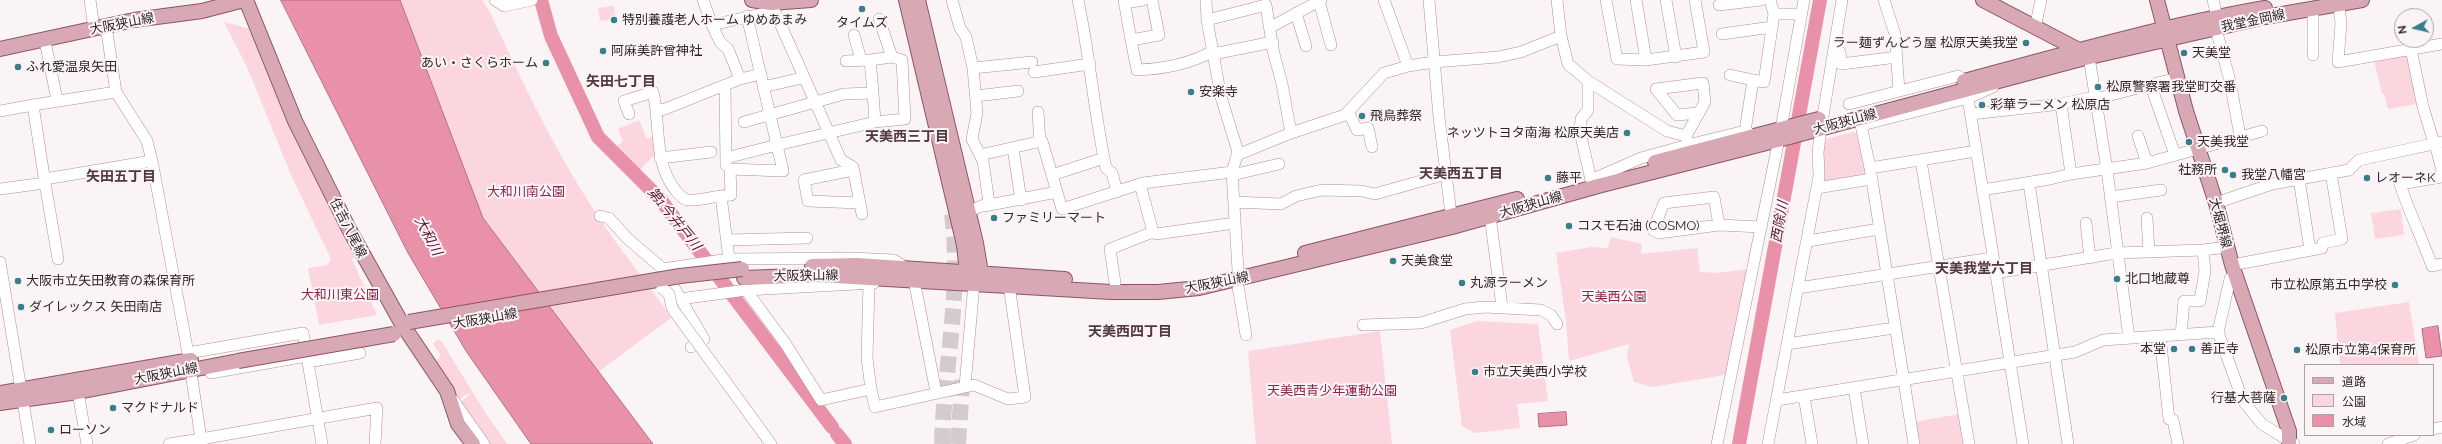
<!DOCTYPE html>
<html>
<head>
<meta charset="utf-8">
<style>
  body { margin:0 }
  #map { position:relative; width:2442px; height:444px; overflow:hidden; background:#fbf4f6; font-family:Raleway,"Noto Sans JP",sans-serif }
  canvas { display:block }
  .legend { position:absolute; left:2304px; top:364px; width:130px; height:72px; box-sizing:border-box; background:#fbf4f6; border:1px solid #aba2a4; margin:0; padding:5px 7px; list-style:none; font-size:12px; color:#322629 }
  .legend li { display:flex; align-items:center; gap:8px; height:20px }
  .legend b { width:20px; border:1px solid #aba2a4 }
  .north { position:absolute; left:2394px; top:8px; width:40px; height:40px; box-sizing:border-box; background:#fbf4f6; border:1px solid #aba2a4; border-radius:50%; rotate:262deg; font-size:11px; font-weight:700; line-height:16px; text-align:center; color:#322629 }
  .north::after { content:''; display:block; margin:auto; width:14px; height:18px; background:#397e8b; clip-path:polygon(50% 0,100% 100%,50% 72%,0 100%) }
</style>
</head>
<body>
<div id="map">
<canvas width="2442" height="444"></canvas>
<ul class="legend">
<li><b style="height:5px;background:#d8a8b5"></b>道路</li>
<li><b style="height:11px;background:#fcd6df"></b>公園</li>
<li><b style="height:11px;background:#e991a9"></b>水域</li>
</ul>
<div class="north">N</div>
</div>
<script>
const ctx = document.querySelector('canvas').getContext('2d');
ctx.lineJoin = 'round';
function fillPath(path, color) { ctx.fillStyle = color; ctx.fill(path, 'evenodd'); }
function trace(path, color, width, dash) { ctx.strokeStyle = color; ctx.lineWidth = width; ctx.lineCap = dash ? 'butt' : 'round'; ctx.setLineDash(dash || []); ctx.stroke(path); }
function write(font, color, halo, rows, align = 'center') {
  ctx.font = font + ' Raleway,"Noto Sans JP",sans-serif'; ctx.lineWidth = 4; ctx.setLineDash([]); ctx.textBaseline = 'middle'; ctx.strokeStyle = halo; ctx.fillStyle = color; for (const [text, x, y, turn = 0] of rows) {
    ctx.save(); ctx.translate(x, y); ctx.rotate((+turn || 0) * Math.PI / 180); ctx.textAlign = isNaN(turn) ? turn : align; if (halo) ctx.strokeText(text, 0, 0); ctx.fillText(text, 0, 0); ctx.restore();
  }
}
const green = new Path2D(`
  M 400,0 L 482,0 L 491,14 C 524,87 559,159 604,225 C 625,257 651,286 671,318 L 598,372 L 483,218 Z
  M 614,6 L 616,19 L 600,21 L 598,8 Z
  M 224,22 L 251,29 L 358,256 L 352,259 L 377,315 L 319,325 L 308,268 L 328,265 L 331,259 L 291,175 L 247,67 Z
  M 2406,55 L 2409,57 L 2417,104 L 2388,109 L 2384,94 L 2382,94 L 2374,60 Z
  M 639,120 L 647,139 L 657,135 L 657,152 L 639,171 L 614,147 L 623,142 L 618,129 Z
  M 1853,132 L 1859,134 L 1867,174 L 1823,183 L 1821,157 L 1826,139 Z
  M 2401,209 L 2404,235 L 2375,239 L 2371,213 Z
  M 1611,237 L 1642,244 L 1641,254 L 1697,248 L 1700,272 L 1717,273 L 1747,269 L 1725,375 L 1652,387 L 1634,382 L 1627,357 L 1629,344 L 1569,361 L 1566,321 L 1556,253 L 1592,247 L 1608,248 Z
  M 2409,302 L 2419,365 L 2340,365 L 2335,313 Z
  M 1477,321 L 1538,324 L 1548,401 L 1517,404 L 1520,428 L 1475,433 L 1462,426 L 1450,330 Z
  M 1380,331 L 1392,444 L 1256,444 L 1248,351 Z
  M 438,339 L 442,342 L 483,409 L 507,444 L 489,444 L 460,403 L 469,395 L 467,394 L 460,399 L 457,399 L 435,362 L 441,356 L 433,344 Z
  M 1959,414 L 1964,444 L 1919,444 L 1915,422 Z`);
const water = new Path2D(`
  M 281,0 L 400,0 L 483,218 L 653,444 L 531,444 L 466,351 L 408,253 Z
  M 2438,326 L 2442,356 L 2426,358 L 2422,329 Z
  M 1566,412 L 1567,425 L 1539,427 L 1538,414 Z`);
const river = new Path2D(`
  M 541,0 L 551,36 L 598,137 L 660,199 L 832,427
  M 837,434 L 845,444
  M 1739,444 L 1820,0`);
const highwayTunnel = new Path2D(`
  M 942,444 C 944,367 962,291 952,214
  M 958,444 L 963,372`);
const minor = new Path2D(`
  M 90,0 L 94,29
  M 495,0 L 504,6 L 532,0
  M 703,0 L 712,25 L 720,42 L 728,49 L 740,79
  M 952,0 L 960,28 L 966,37 L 973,68 L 977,113 L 972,139 L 983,161 L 989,203 L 969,211
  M 1078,0 C 1090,56 1094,113 1106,168 L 1112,173 L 1117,192
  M 1124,0 L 1131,40
  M 1152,0 L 1159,35 L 1131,40 L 1137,70 C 1164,69 1190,64 1213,51
  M 1206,0 L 1207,20 L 1221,97 L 1238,152 L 1232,172 L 1238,270 L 1237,280 L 1246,335
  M 1384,0 L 1408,66
  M 1429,0 L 1439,117 L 1452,222
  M 1557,0 L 1561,36
  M 1606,0 L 1617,59 L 1646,60 L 1704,52 L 1695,0
  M 1636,0 L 1646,60
  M 1666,0 L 1676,57
  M 1770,0 L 1774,14
  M 1884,0 L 1895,34 L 1899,91
  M 2213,0 L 2217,17
  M 2338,0 L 2341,23 L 2338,62 L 2442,44
  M 1319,1 L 1331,45
  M 771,3 L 841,160 L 853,167 L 862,214
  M 1125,3 L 1143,0
  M 1719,5 L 1761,0
  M 1296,13 L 1306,46
  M 879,19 L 892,57
  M 1207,20 L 1266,5 L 1273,50 L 1282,84 L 1291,133
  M 712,25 L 774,11
  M 106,26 L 116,92
  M 1271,27 L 1321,0
  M 2035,28 L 2041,0
  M 2216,29 L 2230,81 L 2240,136
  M 1722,34 L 1772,27
  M 854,35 L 861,60
  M 45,41 L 57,100
  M 2411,49 L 2423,107 L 2434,143
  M 1835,50 L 1840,52 L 1841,64 L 1897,57
  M 1213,54 L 1273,42
  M 2313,55 L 2313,9
  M 2089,57 L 2107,170 L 2129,338
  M 846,61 L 868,60
  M 973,68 L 1032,62
  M 1034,72 L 1090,64
  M 1730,75 L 1753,80
  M 725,86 L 726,165
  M 2151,86 L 2175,155
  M 763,87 L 802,78
  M 976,96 L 1018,91
  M 1968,98 L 2023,444
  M 2095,99 L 2177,78
  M 1849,104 L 1958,76 L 1966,81
  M 658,110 L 665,109 L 740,79 L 761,74
  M 0,111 L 33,105
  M 1038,112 L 1040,142
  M 1349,113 L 1357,130 L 1368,128 L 1372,147
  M 629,114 L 624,101 L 653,92 C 661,125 653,163 676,191 C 680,195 682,199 688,200 C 698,201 711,197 721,196
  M 1971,114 L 2061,104
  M 744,122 L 844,94 L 873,93 L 870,60 L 892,57 L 902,60 L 905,119 L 875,122 L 873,93
  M 1866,124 L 1968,98 L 1993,87
  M 1861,125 L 1870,168 L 1914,444
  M 1745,131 L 1753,80 L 1764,82 L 1774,14 L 1802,14
  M 1686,136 L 1705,102 L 1703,83 L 1656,89 L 1677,115 L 1698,113
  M 2138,136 L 2147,163
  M 2435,143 L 2442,171
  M 1688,145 L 1745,131 L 1748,132
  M 1013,148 L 1021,200
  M 980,155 L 1042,141 L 1062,209 L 1143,183 L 1232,172
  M 1237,155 L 1291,133 L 1345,115 L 1384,73 L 1408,66 L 1434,62 L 1498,57 L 1521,52 L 1561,36 L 1568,64 L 1588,81 L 1667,131 L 1686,136 L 1688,145 L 1641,158 L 1591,180 L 1580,132 L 1581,119 L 1588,110 L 1588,81
  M 660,158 L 711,152
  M 726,158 L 777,145 L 747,16
  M 1921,161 L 1969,444
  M 1870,168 L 1976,151
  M 853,170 L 804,180 L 808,201 L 860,203
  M 2071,174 L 2061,104 L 2094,97
  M 1052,175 L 1104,158
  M 1232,175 L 1279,164
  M 2442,177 L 2400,184 C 2409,212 2422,238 2432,266 L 2442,264
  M 45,179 L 152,161
  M 2299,179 L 2310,250
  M 45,183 L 58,259
  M 2029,183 L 2068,444
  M 1140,184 L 1153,232
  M 1817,188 L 1871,179
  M 0,189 L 45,183 L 33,105 L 116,92 L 147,141 L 152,161 L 188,353 L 201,439 L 377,408 L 375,444
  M 1982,190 L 2050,179 L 2071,174 L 2147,163 L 2262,131
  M 2110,197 L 2161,190
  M 1234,202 L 1281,204 L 1296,196 L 1322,190 L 1362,191 L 1375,194 L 1446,174
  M 2216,203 L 2272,184 L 2349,170 L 2359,160 L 2442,142
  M 984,206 L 1057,192
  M 600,216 L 609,218 L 627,238 L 663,269 L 704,339 L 691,347
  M 1490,216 L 1502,307
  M 2147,218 L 2149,252
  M 2086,223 L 2090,258
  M 1719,225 L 1714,197 L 1664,203 L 1653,230 L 1659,233 L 1719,225 L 1761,227
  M 727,240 L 807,238
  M 1808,241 L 1879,229
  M 729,259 L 721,196 L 731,195 L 730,169 L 783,171 L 777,145 L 875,122
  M 0,262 L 30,444
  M 2232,265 L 2322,248 L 2323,243 L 2342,239 L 2331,173
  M 663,269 L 729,259 L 852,258 L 894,260 L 906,268
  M 1995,273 L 2116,253 L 2203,250 L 2227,247
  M 2235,274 L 2230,279 L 2218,332 L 2243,401 L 2262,424 L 2294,444
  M 914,280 L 936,392
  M 1115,283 L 1110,249 L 1153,232 L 1156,234 L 1235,223
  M 869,284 L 867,358 L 871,389
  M 1798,288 L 1992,258
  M 746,290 L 785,343 L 821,400 L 871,389 L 875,407 L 974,385 L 1008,399 L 1025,397 L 1009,285
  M 680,299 L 746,290 L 874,283
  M 1363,325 L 1421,323 L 1465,309 L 1485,307 L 1541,310 L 1551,315 L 1557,324
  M 2181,335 L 2184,301 L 2200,301 L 2205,271 L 2203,250
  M 2160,336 L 2169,419 L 2173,420 L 2178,444
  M 1787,344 L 1894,328
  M 188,353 L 303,333 L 322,444
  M 308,362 L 360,353
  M 211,373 L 307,356
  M 965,386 L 974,283
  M 1854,388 L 1863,444
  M 78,392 L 87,444
  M 1804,396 L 1812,444
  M 453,400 L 484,444
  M 739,400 L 771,444
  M 1777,400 L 2075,352 L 2103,340 L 2218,332
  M 2433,429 L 2442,427
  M 169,444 L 201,439 L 202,444
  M 1717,444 L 1781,129 L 1804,0
  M 1768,444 L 1819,176 L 1818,152 L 1821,128 L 1842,0
  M 2388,444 L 2414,435`);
const major = new Path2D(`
  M 246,0 L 295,121 L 350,231 L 402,324 L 447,391 L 458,424 L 473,444
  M 752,0 L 771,3 L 811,0
  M 906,0 L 964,245 L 967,273 L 974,283 L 981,273 L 976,243 L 918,0
  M 1983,0 L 2077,49 L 2078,53
  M 2157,0 L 2186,111 L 2216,203 L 2232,265 L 2289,431 L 2289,444
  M 0,49 L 134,20 L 202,11 L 244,0
  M 1964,81 C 2064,54 2163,26 2265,8
  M 1655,162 L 1819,119
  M 1305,253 L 1517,199
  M 812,266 L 857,265 L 1065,279
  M 744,278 L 818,275 L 1111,292 L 1158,292 L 1199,288 L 1452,227 L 1598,186 L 1782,139 L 2081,59 L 2265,17 L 2362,0
  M 0,393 L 191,360
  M 0,403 L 78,392 L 238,361`);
const minorBridge = new Path2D(`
  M 662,288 L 669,294 L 672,308 L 739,400`);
const majorBridge = new Path2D(`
  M 409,322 L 680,276 L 742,269
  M 238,361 L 394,334`);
const markers = [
  [862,9,4,"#397e8b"],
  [614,20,4,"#397e8b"],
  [2026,43,4,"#397e8b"],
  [603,51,4,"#397e8b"],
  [2184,53,4,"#397e8b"],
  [546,63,4,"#397e8b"],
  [18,67,4,"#397e8b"],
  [2098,87,4,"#397e8b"],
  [1191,92,4,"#397e8b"],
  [1982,105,4,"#397e8b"],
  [1362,116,4,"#397e8b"],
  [1627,133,4,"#397e8b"],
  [2189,142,4,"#397e8b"],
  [2225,170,4,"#397e8b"],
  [2233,175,4,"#397e8b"],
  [1548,178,4,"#397e8b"],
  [2367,178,4,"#397e8b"],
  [994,218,4,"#397e8b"],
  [1569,226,4,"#397e8b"],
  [1393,261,4,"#397e8b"],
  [2117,279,4,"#397e8b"],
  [18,281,4,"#397e8b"],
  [1462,283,4,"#397e8b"],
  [2395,285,4,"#397e8b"],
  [21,307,4,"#397e8b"],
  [2174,349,4,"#397e8b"],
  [2192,349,4,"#397e8b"],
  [2297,350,4,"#397e8b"],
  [1475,372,4,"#397e8b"],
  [2284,398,4,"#397e8b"],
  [113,408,4,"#397e8b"],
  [51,430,4,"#397e8b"]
];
const poiNames = [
  ["特別養護老人ホーム ゆめあまみ",622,20],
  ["タイムズ",862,23,"center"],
  ["ラー麺ずんどう屋 松原天美我堂",2018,43,"right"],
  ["阿麻美許曾神社",611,51],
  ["天美堂",2192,53],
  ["あい・さくらホーム",538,63,"right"],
  ["ふれ愛温泉矢田",26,67],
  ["松原警察署我堂町交番",2106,87],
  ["安楽寺",1199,92],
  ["彩華ラーメン 松原店",1990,105],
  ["飛鳥葬祭",1370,116],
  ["ネッツトヨタ南海 松原天美店",1619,133,"right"],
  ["天美我堂",2197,142],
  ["社務所",2217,170,"right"],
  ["我堂八幡宮",2241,175],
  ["藤平",1556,178],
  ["レオーネK",2375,178],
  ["ファミリーマート",1002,218],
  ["コスモ石油 (COSMO)",1577,226],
  ["天美食堂",1401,261],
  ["北口地蔵尊",2125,279],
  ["大阪市立矢田教育の森保育所",26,281],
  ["丸源ラーメン",1470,283],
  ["市立松原第五中学校",2387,285,"right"],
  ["ダイレックス 矢田南店",29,307],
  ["本堂",2166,349,"right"],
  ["善正寺",2200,349],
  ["松原市立第4保育所",2305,350],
  ["市立天美西小学校",1483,372],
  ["行基大菩薩",2276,398,"right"],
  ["マクドナルド",121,408],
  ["ローソン",59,430]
];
const streetNames = [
  ["我堂金岡線",2253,21,-12],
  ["大阪狭山線",122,24,-11],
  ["大阪狭山線",1845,122,-15],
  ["大阪狭山線",1531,205,-16],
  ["大堀堺線",2220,223,75],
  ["住吉八尾線",348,228,63],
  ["大阪狭山線",806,276,-1],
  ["大阪狭山線",1217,283,-11],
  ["大阪狭山線",485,319,-10],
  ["大阪狭山線",166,374,-11]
];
const parkNames = [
  ["大和川南公園",526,192],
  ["大和川東公園",340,295],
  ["天美西公園",1614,297],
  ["天美西青少年運動公園",1332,391]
];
const neighbourhoodNames = [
  ["矢田七丁目",621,82],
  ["天美西三丁目",907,137],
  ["天美西五丁目",1461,174],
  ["矢田五丁目",121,177],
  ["天美我堂六丁目",1984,269],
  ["天美西四丁目",1130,332]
];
const waterNames = [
  ["第1今井戸川",674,219,51],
  ["西除川",1780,222,-80],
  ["大和川",428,236,62]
];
fillPath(green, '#fcd6df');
fillPath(water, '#e991a9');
trace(water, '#b27183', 1);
trace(river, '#e991a9', 14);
trace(highwayTunnel, '#d3cbcd', 16, [16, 8]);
trace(minor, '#af9097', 12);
trace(major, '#8d5564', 16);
trace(minor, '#fff', 11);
trace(major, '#d8a8b5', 14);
trace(minorBridge, '#af9097', 12, []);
trace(majorBridge, '#8d5564', 16, []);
trace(minorBridge, '#fff', 11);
trace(majorBridge, '#d8a8b5', 14);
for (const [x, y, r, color] of markers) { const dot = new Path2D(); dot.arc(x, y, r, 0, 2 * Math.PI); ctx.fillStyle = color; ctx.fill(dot); trace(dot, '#fbf4f6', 1.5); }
write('13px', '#322629', '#fbf4f6', poiNames, 'left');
write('13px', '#322629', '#fbf4f6', streetNames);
write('13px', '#8b254b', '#fbf4f6', parkNames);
write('bold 14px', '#53393f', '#fbf4f6', neighbourhoodNames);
write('italic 14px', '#5f1230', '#fbf4f6', waterNames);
</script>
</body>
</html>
